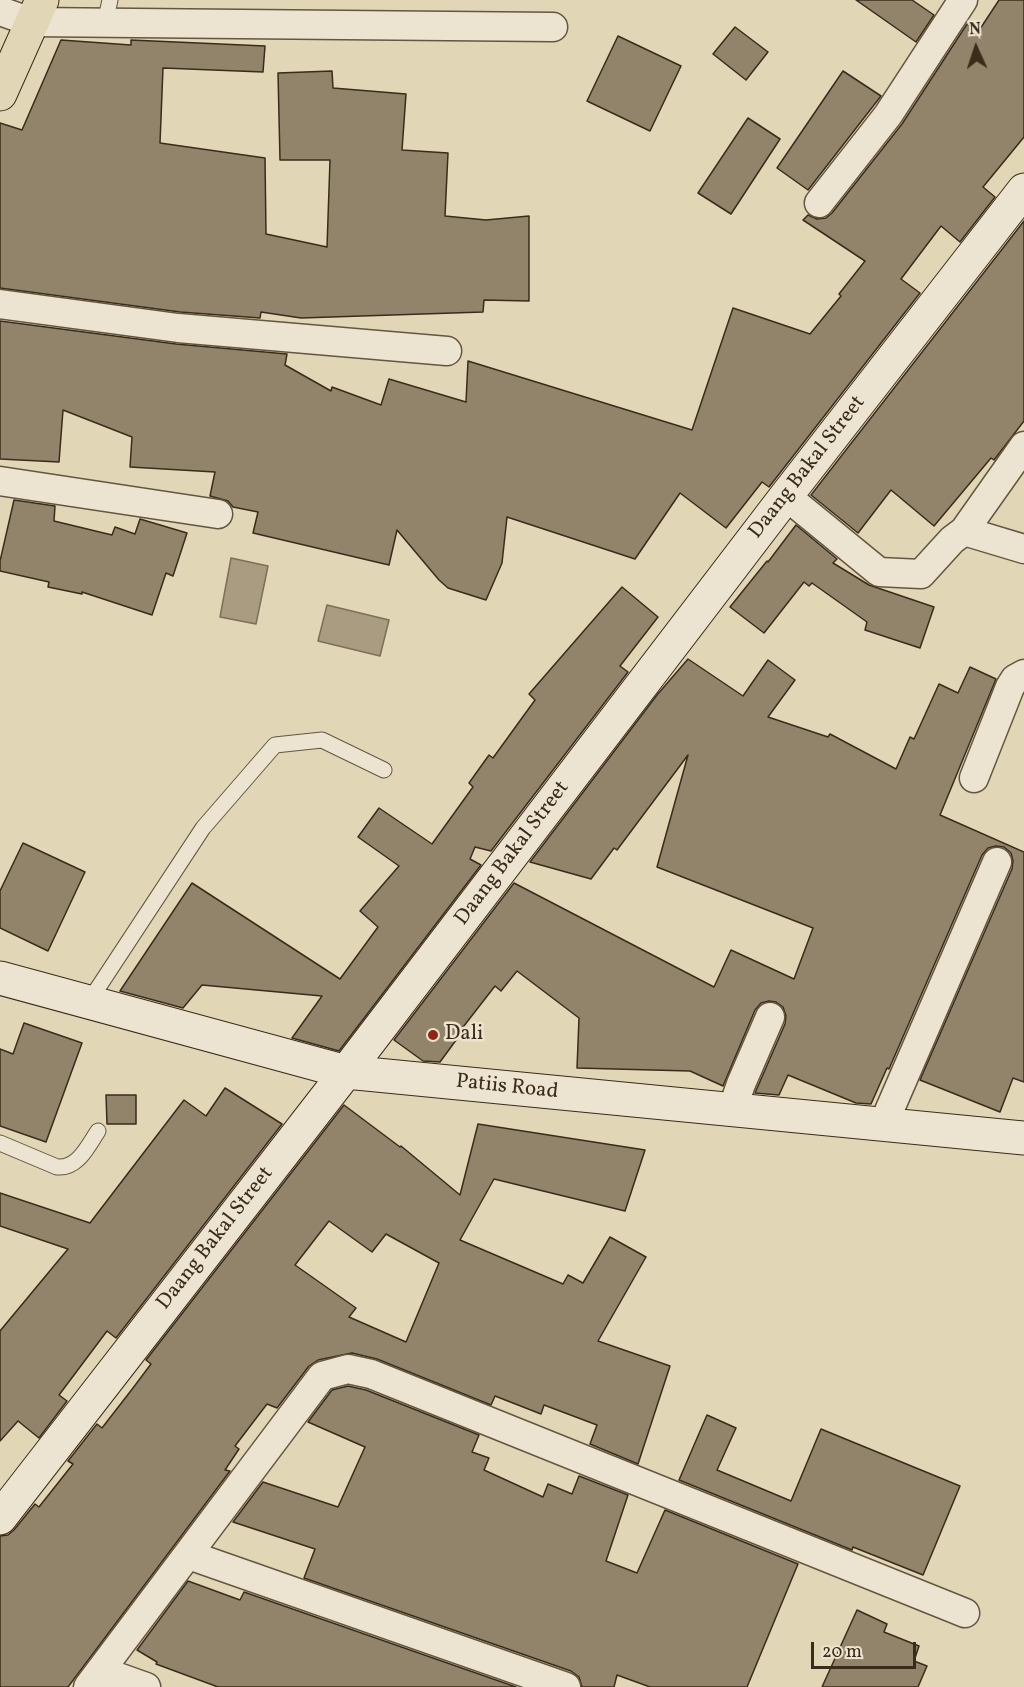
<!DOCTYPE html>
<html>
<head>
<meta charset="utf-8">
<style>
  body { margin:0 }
  #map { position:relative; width:1024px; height:1687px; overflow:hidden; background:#e1d6b6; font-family:Vollkorn,serif }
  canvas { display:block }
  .north { position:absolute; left:946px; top:18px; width:60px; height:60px; -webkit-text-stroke:4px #ece4d0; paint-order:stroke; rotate:357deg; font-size:16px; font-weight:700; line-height:24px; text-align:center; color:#3b2b1a }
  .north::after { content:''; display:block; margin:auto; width:21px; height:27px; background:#3b2b1a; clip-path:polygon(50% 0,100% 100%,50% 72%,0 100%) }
  .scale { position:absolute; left:811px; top:1642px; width:105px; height:27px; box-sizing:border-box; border:3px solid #3b2b1a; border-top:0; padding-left:8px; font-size:18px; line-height:21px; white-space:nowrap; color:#3b2b1a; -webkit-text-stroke:4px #ece4d0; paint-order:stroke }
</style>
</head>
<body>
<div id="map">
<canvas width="1024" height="1687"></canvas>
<div class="north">N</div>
<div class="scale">20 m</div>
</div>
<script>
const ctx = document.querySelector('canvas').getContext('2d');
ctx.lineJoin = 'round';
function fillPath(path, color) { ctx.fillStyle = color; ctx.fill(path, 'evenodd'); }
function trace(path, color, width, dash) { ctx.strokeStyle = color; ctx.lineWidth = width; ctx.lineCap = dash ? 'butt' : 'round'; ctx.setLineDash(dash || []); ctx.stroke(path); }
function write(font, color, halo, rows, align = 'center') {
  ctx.font = font + ' Vollkorn,serif'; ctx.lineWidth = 5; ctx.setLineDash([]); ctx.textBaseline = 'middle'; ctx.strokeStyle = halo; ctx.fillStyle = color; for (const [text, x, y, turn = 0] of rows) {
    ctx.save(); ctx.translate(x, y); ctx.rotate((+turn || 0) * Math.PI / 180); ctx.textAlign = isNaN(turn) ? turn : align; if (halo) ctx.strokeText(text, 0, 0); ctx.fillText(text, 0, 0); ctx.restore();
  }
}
const water = new Path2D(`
  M 231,558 L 268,566 L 256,624 L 220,617 Z
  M 327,605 L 389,620 L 380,656 L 318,641 Z`);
const building = new Path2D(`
  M 856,0 L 912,0 L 934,15 L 916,42 Z
  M 999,0 L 1024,0 L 1024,137 L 983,187 L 995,197 L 960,242 L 941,226 L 901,279 L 920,293 L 769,487 L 762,482 L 726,528 L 680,493 L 635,559 L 507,517 L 502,563 L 486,600 L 448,588 L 439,580 L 397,530 L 389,565 L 253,533 L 258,512 L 233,507 L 228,501 L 210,496 L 215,472 L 130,467 L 132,437 L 63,410 L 59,462 L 0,459 L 0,321 L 176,344 L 287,354 L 285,365 L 331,391 L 332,387 L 381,405 L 389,379 L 466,402 L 468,361 L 692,430 L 733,308 L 810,334 L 841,296 L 839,294 L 865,261 L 803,220 L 808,215 L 817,219 L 826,218 L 832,213 L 902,124 L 967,24 L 978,32 Z
  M 735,27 L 768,52 L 746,80 L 713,54 Z
  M 618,36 L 681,66 L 650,131 L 587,101 Z
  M 61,40 L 131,45 L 131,40 L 265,46 L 263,72 L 163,68 L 160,143 L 265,158 L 266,234 L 327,247 L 330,160 L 280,160 L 278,73 L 332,71 L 333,88 L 406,94 L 402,150 L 448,153 L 445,216 L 486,220 L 529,216 L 529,301 L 484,300 L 483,312 L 301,318 L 261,312 L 260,318 L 180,312 L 0,288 L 0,123 L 22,130 Z
  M 843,71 L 881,96 L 808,190 L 777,168 Z
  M 748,118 L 780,139 L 731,214 L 698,193 Z
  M 1024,221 L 1024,421 L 994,460 L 991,458 L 934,526 L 891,490 L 858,533 L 811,495 Z
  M 14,500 L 55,506 L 54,521 L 112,535 L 115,527 L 135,534 L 140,519 L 187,533 L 173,576 L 166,573 L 152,615 L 82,592 L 82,594 L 48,587 L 49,582 L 0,571 L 0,561 Z
  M 796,525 L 837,559 L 833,563 L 869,585 L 934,607 L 920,648 L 865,630 L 867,622 L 812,583 L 809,586 L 804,582 L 764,633 L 730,607 L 767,561 L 768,562 Z
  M 622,587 L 658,617 L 620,666 L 628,672 L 491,851 L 475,847 L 470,859 L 481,865 L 339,1051 L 292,1038 L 322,996 L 202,985 L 183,1008 L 120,991 L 192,883 L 340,979 L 378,927 L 360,911 L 399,866 L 358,837 L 379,808 L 432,844 L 473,787 L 469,783 L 489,755 L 493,758 L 535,700 L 529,694 Z
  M 688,659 L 743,696 L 768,660 L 795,680 L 768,717 L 828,737 L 830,734 L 896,769 L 910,737 L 914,739 L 939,684 L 958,693 L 970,667 L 996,679 L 940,815 L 1024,852 L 1024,1082 L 1013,1078 L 1000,1112 L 920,1080 L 1012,869 L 1013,861 L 1011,853 L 1004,847 L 996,846 L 988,848 L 982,855 L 889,1069 L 887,1068 L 871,1104 L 856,1103 L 788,1075 L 779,1095 L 755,1093 L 785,1024 L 786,1016 L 783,1007 L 776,1002 L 769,1001 L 761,1003 L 755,1010 L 723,1086 L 690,1071 L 577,1068 L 579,1018 L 517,971 L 501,991 L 495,986 L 460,1031 L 462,1032 L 440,1062 L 423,1061 L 394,1040 L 514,883 L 714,987 L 731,950 L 794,979 L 813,928 L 657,867 L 688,755 L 617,850 L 614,848 L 591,879 L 530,862 L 657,695 Z
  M 23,843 L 85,872 L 48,951 L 0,928 L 0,891 Z
  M 24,1023 L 82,1043 L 46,1142 L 0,1126 L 0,1049 L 13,1054 Z
  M 225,1088 L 282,1124 L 116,1338 L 107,1331 L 59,1395 L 67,1401 L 39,1438 L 18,1421 L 0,1441 L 0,1331 L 68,1249 L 0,1226 L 0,1193 L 90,1223 L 184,1100 L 206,1116 Z
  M 106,1095 L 136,1095 L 136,1124 L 107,1124 Z
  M 344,1105 L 400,1147 L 401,1146 L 460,1195 L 478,1124 L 645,1150 L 625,1211 L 494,1179 L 460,1240 L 563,1284 L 568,1275 L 583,1283 L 610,1237 L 646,1257 L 598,1341 L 670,1366 L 638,1464 L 590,1444 L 597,1425 L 544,1405 L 541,1414 L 495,1396 L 491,1405 L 377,1359 L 352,1353 L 318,1360 L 309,1366 L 277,1408 L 267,1404 L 235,1446 L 239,1449 L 225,1470 L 230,1471 L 68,1687 L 0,1687 L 0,1536 L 8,1535 L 14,1530 L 35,1504 L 39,1507 L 73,1464 L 68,1461 L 97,1424 L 102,1428 L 133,1388 L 151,1364 L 146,1360 ZM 329,1221 L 372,1252 L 386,1234 L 439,1263 L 406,1342 L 349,1317 L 356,1308 L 295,1265 Z
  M 348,1386 L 366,1390 L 479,1435 L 472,1452 L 489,1458 L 484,1470 L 543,1497 L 548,1484 L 572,1494 L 579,1476 L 628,1495 L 606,1561 L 637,1573 L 665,1510 L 798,1564 L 747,1687 L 650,1687 L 617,1675 L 614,1687 L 582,1687 L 579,1677 L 571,1671 L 304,1578 L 315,1549 L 233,1522 L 263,1482 L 338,1507 L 365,1447 L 308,1422 L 332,1390 Z
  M 707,1415 L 736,1428 L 717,1470 L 791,1501 L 821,1429 L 960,1486 L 923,1575 L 853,1547 L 852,1550 L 679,1480 Z
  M 188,1581 L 240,1600 L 244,1592 L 516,1687 L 218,1687 L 156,1664 L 157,1662 L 137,1650 Z
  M 857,1610 L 887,1624 L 884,1632 L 919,1646 L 914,1661 L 927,1666 L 918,1687 L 822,1687 Z`);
const lane = new Path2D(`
  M 105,23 L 110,0
  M 88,1003 L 203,828 L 275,745 L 322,740 L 384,770
  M 0,1143 L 57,1167 C 78,1169 88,1146 98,1131`);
const street = new Path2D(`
  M 0,11 L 31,22 L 553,27
  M 819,203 L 888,115 L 963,0
  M 0,304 L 178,328 L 447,351
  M 0,481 L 218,514
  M 786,496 L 879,572 L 921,574 L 952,540 L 964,531 L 1024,446
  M 964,531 L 1024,549
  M 974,778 L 1010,687 L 1015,679 L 1024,674
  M 732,1110 L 741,1084 L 770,1017
  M 883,1125 L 997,862
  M 189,1555 L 566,1687
  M 101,1671 L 146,1687
  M 88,1687 L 322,1376 L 348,1369 L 371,1374 L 965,1613`);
const secondary = new Path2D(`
  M 0,978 L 346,1072 L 1024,1138
  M 0,1518 L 346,1072 L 786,496 L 1024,190`);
const primary = new Path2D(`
  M 0,94 L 42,0`);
const markers = [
  [433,1035,6,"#8f2418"]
];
const streetNames = [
  ["Daang Bakal Street",808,468,-52],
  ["Daang Bakal Street",513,854,-53],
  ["Patiis Road",507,1088,6],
  ["Daang Bakal Street",216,1239,-52]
];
const poiNames = [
  ["Dali",445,1035]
];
fillPath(water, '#a99c81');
trace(water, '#7d6f58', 1.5);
fillPath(building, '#91846b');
trace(building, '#3b2b1a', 1.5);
trace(lane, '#645641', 17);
trace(street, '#645641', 31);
trace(secondary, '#3b2b1a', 35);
trace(primary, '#3b2b1a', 35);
trace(lane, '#ece4d0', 15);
trace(street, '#ece4d0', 28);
trace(secondary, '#ece4d0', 33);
trace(primary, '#e1d6b6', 33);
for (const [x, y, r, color] of markers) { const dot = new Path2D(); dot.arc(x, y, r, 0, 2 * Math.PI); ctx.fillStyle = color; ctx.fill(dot); trace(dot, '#ece4d0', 2); }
write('21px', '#3b2b1a', '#ece4d0', streetNames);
write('21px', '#3b2b1a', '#ece4d0', poiNames, 'left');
</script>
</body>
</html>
